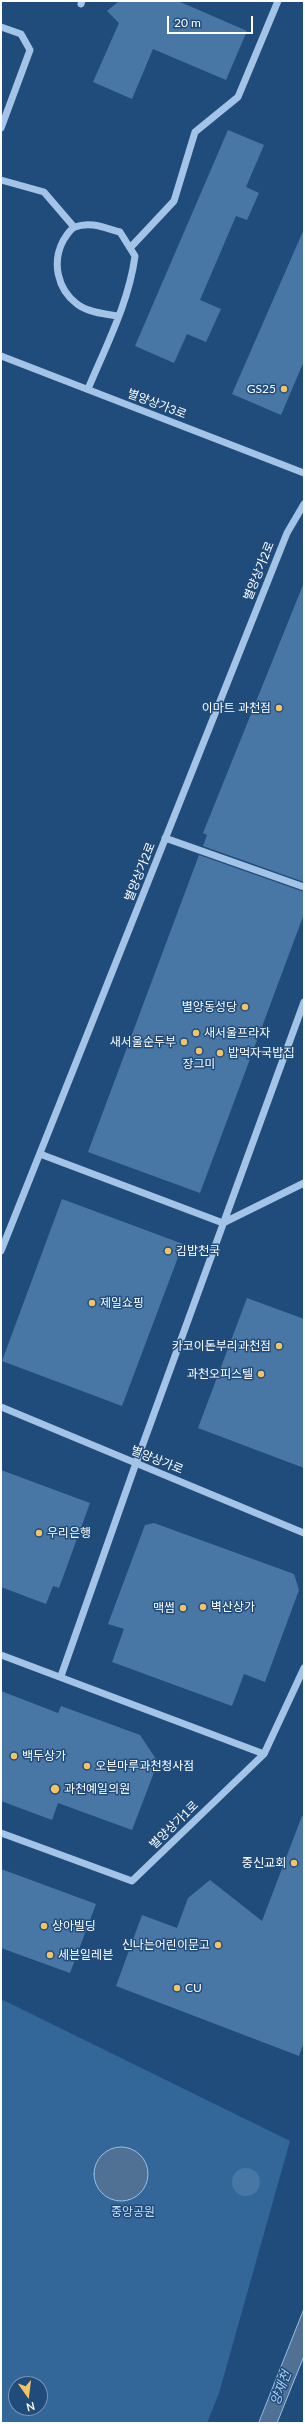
<!DOCTYPE html>
<html>
<head>
<meta charset="utf-8">
<style>
  body { margin:0 }
  #map { position:relative; width:305px; height:2424px; overflow:hidden; background:#204c7c; font-family:Lato,sans-serif }
  canvas { display:block }
  .frame { position:absolute; inset:0; border:2px solid #fff; pointer-events:none }
  .north { position:absolute; left:8px; top:2376px; width:40px; height:40px; box-sizing:border-box; background:#204c7c; border:1px solid #7994b0; border-radius:50%; rotate:166deg; font-size:11px; font-weight:700; line-height:16px; text-align:center; color:#fff }
  .north::after { content:''; display:block; margin:auto; width:14px; height:18px; background:#f4c363; clip-path:polygon(50% 0,100% 100%,50% 72%,0 100%) }
  .scale { position:absolute; left:167px; top:16px; width:86px; height:18px; box-sizing:border-box; border:2px solid #fff; border-top:0; padding-left:5px; font-size:12px; line-height:14px; white-space:nowrap; color:#fff; -webkit-text-stroke:3px #204c7c; paint-order:stroke }
</style>
</head>
<body>
<div id="map">
<canvas width="305" height="2424"></canvas>
<div class="frame"></div>
<div class="north">N</div>
<div class="scale">20 m</div>
</div>
<script>
const ctx = document.querySelector('canvas').getContext('2d');
ctx.lineJoin = 'round';
function fillPath(path, color) { ctx.fillStyle = color; ctx.fill(path, 'evenodd'); }
function trace(path, color, width, dash) { ctx.strokeStyle = color; ctx.lineWidth = width; ctx.lineCap = dash ? 'butt' : 'round'; ctx.setLineDash(dash || []); ctx.stroke(path); }
function write(font, color, halo, rows, align = 'center') {
  ctx.font = font + ' Lato,"Noto Sans KR",sans-serif'; ctx.lineWidth = 3; ctx.setLineDash([]); ctx.textBaseline = 'middle'; ctx.strokeStyle = halo; ctx.fillStyle = color; for (const [text, x, y, turn = 0] of rows) {
    ctx.save(); ctx.translate(x, y); ctx.rotate((+turn || 0) * Math.PI / 180); ctx.textAlign = isNaN(turn) ? turn : align; if (halo) ctx.strokeText(text, 0, 0); ctx.fillText(text, 0, 0); ctx.restore();
  }
}
const green = new Path2D(`
  M 3,2000 L 290,2141 L 219,2393 L 207,2423 L 1,2423 L 1,2004 ZM 16,2384 L 40,2384 L 40,2408 L 16,2408 Z`);
const water = new Path2D(`
  M94 2174a27 27 0 1 1 54 0a27 27 0 1 1-54 0Z
  M 304,2309 L 304,2356 L 277,2423 L 259,2423 Z`);
const building = new Path2D(`
  M 119,1 L 178,1 L 247,31 L 226,80 L 153,49 L 132,99 L 93,82 L 119,23 L 107,11 Z
  M 228,130 L 264,145 L 246,187 L 259,193 L 247,220 L 236,216 L 200,300 L 221,309 L 206,342 L 187,334 L 174,363 L 135,346 Z
  M 304,229 L 304,361 L 281,415 L 232,394 Z
  M 303,585 L 304,585 L 304,882 L 203,846 L 207,835 L 203,833 Z
  M 199,855 L 304,892 L 304,914 L 200,1193 L 88,1152 Z
  M 62,1199 L 183,1244 L 122,1406 L 2,1361 Z
  M 247,1298 L 304,1319 L 304,1468 L 198,1428 Z
  M 1,1470 L 90,1503 L 59,1588 L 53,1586 L 46,1604 L 1,1587 Z
  M 154,1523 L 294,1574 L 299,1590 L 265,1682 L 244,1674 L 232,1706 L 112,1662 L 124,1629 L 108,1624 L 145,1525 Z
  M 1,1691 L 58,1713 L 61,1706 L 140,1735 L 158,1762 L 132,1830 L 58,1803 L 52,1820 L 1,1801 Z
  M 302,1816 L 304,1816 L 304,2042 L 299,2056 L 116,1986 L 142,1915 L 177,1928 L 188,1898 L 210,1880 L 262,1921 Z
  M 1,1869 L 96,1904 L 70,1973 L 1,1948 Z
  M232 2182a14 14 0 1 1 28 0a14 14 0 1 1-28 0Z`);
const minor = new Path2D(`
  M 81,4 L 82,1
  M 1,27 L 21,34 L 30,50 L 1,128
  M 1,180 L 44,192 L 74,227
  M 130,248 L 174,201 L 195,132 L 238,97 L 278,1
  M 1,356 L 304,473
  M 88,389 C 106,346 129,302 135,256 L 120,232 C 105,228 90,221 75,227 C 70,229 66,236 63,241 C 52,262 57,289 77,304 C 87,312 105,314 118,316
  M 165,838 L 304,887
  M 40,1154 L 223,1223 L 304,1183
  M 1,1251 L 287,533 L 304,504
  M 1,1407 L 304,1533
  M 1,1655 L 264,1754
  M 61,1676 L 136,1463 L 304,1002
  M 1,1833 L 132,1881 L 264,1754 L 304,1668`);
const markers = [
  [284,389,4,"#f4c363"],
  [279,708,4,"#f4c363"],
  [245,1007,4,"#f4c363"],
  [196,1033,4,"#f4c363"],
  [184,1042,4,"#f4c363"],
  [199,1051,4,"#f4c363"],
  [220,1053,4,"#f4c363"],
  [168,1251,4,"#f4c363"],
  [92,1303,4,"#f4c363"],
  [279,1346,4,"#f4c363"],
  [261,1374,4,"#f4c363"],
  [39,1533,4,"#f4c363"],
  [203,1607,4,"#f4c363"],
  [183,1608,4,"#f4c363"],
  [14,1756,4,"#f4c363"],
  [87,1766,4,"#f4c363"],
  [55,1789,5,"#f4c363"],
  [294,1863,4,"#f4c363"],
  [44,1926,4,"#f4c363"],
  [218,1945,4,"#f4c363"],
  [50,1955,4,"#f4c363"],
  [177,1988,4,"#f4c363"]
];
const poiNames = [
  ["GS25",276,389,"right"],
  ["이마트 과천점",271,708,"right"],
  ["별양동성당",237,1007,"right"],
  ["새서울프라자",204,1033],
  ["새서울순두부",176,1042,"right"],
  ["밥먹자국밥집",228,1053],
  ["장그미",199,1064,"center"],
  ["김밥천국",176,1251],
  ["제일쇼핑",100,1303],
  ["카코이돈부리과천점",271,1346,"right"],
  ["과천오피스텔",253,1374,"right"],
  ["우리은행",47,1533],
  ["벽산상가",211,1607],
  ["맥썸",175,1608,"right"],
  ["백두상가",22,1756],
  ["오븐마루과천청사점",95,1766],
  ["과천예일의원",64,1789],
  ["중신교회",286,1863,"right"],
  ["상아빌딩",52,1926],
  ["신나는어린이문고",210,1945,"right"],
  ["세븐일레븐",58,1955],
  ["CU",185,1988]
];
const streetNames = [
  ["별양상가3로",157,404,21],
  ["별양상가2로",259,571,-68],
  ["별양상가2로",140,872,-68],
  ["별양상가로",157,1460,22],
  ["별양상가1로",174,1825,-44]
];
const parkNames = [
  ["중앙공원",133,2212]
];
const waterNames = [
  ["양재천",281,2388,-69]
];
fillPath(green, '#33679a');
fillPath(water, '#517194');
trace(water, '#96c0e8', 1);
fillPath(building, '#4977a5');
trace(minor, '#a3c4e6', 7);
for (const [x, y, r, color] of markers) { const dot = new Path2D(); dot.arc(x, y, r, 0, 2 * Math.PI); ctx.fillStyle = color; ctx.fill(dot); trace(dot, '#204c7c', 1.5); }
write('12px', '#fff', '#204c7c', poiNames, 'left');
write('12px', '#fff', '#204c7c', streetNames);
write('12px', '#c6ddf5', '#204c7c', parkNames);
write('italic 13px', '#aeceee', '#204c7c', waterNames);
</script>
</body>
</html>
